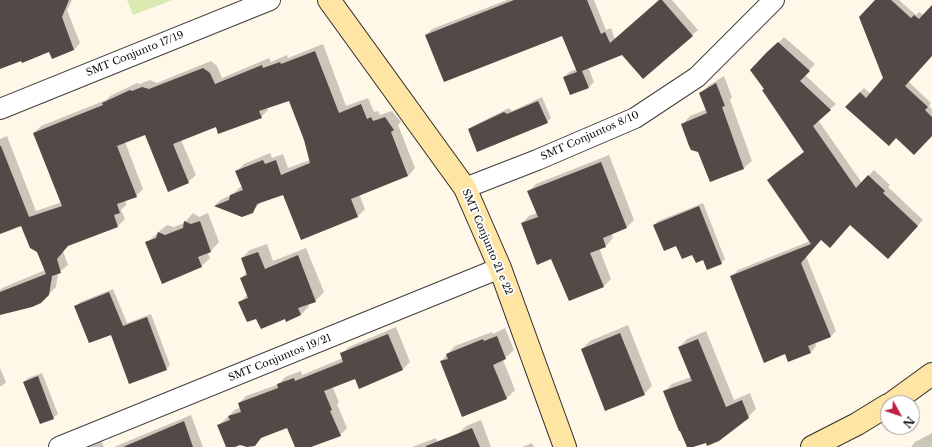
<!DOCTYPE html>
<html>
<head>
<meta charset="utf-8">
<style>
  body { margin:0 }
  #map { position:relative; width:932px; height:447px; overflow:hidden; background:#fff7e8; font-family:"Libre Baskerville",serif }
  canvas { display:block }
  .north { position:absolute; left:880px; top:395px; width:40px; height:40px; box-sizing:border-box; background:#fff; border:1px solid #9d9d9d; border-radius:50%; rotate:130deg; font-size:11px; font-weight:700; line-height:16px; text-align:center; color:#0b0b0b }
  .north::after { content:''; display:block; margin:auto; width:14px; height:18px; background:#bc2143; clip-path:polygon(50% 0,100% 100%,50% 72%,0 100%) }
</style>
</head>
<body>
<div id="map">
<canvas width="932" height="447"></canvas>
<div class="north">N</div>
</div>
<script>
const ctx = document.querySelector('canvas').getContext('2d');
ctx.lineJoin = 'round';
function fillPath(path, color) { ctx.fillStyle = color; ctx.fill(path, 'evenodd'); }
function trace(path, color, width, dash) { ctx.strokeStyle = color; ctx.lineWidth = width; ctx.lineCap = dash ? 'butt' : 'round'; ctx.setLineDash(dash || []); ctx.stroke(path); }
function write(font, color, halo, rows, align = 'center') {
  ctx.font = font + ' "Libre Baskerville",serif'; ctx.lineWidth = 4; ctx.setLineDash([]); ctx.textBaseline = 'middle'; ctx.strokeStyle = halo; ctx.fillStyle = color; for (const [text, x, y, turn = 0] of rows) {
    ctx.save(); ctx.translate(x, y); ctx.rotate((+turn || 0) * Math.PI / 180); ctx.textAlign = isNaN(turn) ? turn : align; if (halo) ctx.strokeText(text, 0, 0); ctx.fillText(text, 0, 0); ctx.restore();
  }
}
const green = new Path2D(`
  M 127,0 L 173,0 L 133,15 Z`);
const shadow = new Path2D(`
  M 0,0 L 72,0 L 67,10 L 80,43 L 74,50 L 50,51 L 0,68 Z
  M 507,0 L 594,0 L 606,30 L 611,28 L 615,39 L 660,0 L 672,0 L 698,30 L 643,77 L 623,53 L 588,67 L 594,82 L 589,87 L 571,94 L 564,77 L 569,72 L 577,69 L 563,35 L 426,35 L 432,29 Z
  M 876,0 L 899,0 L 916,15 L 919,12 L 924,15 L 932,12 L 932,55 L 908,81 L 931,103 L 929,106 L 932,109 L 932,135 L 914,154 L 860,92 L 864,88 L 871,94 L 885,78 Z
  M 784,37 L 815,64 L 805,75 L 836,104 L 818,120 L 862,183 L 874,170 L 890,185 L 888,187 L 923,220 L 894,252 L 851,224 L 821,239 L 806,256 L 836,331 L 830,337 L 815,343 L 816,346 L 811,352 L 789,361 L 786,353 L 732,276 L 738,270 L 810,241 L 768,180 L 774,174 L 805,151 L 765,88 L 774,47 Z
  M 323,44 L 346,106 L 368,98 L 374,112 L 378,111 L 380,115 L 392,111 L 401,122 L 398,125 L 415,168 L 408,176 L 359,194 L 365,209 L 358,216 L 302,238 L 283,193 L 261,202 L 252,212 L 242,216 L 215,205 L 222,199 L 232,195 L 239,188 L 243,186 L 237,171 L 244,164 L 270,153 L 272,158 L 283,154 L 288,168 L 310,160 L 305,140 L 290,99 L 267,107 L 268,110 L 261,117 L 216,126 L 181,140 L 196,175 L 188,182 L 145,134 L 125,142 L 143,189 L 136,196 L 125,200 L 126,205 L 121,210 L 125,219 L 118,226 L 69,244 L 63,251 L 68,265 L 58,273 L 56,287 L 42,301 L 0,308 L 0,290 L 2,288 L 45,270 L 37,251 L 21,225 L 0,233 L 0,139 L 7,136 L 36,211 L 62,202 L 34,133 L 41,126 L 106,100 L 110,96 L 137,83 L 140,84 L 150,80 L 157,83 L 211,61 L 217,66 L 222,78 L 269,58 L 271,62 L 287,55 L 288,58 Z
  M 724,76 L 732,97 L 730,100 L 752,161 L 744,168 L 711,181 L 699,151 L 683,124 L 690,116 L 707,109 L 701,94 L 708,86 Z
  M 542,97 L 551,118 L 547,122 L 469,130 L 473,126 L 509,108 L 512,111 Z
  M 609,155 L 634,220 L 627,227 L 612,234 L 613,238 L 606,246 L 599,248 L 611,279 L 604,286 L 569,300 L 552,258 L 522,223 L 529,216 L 537,213 L 529,191 L 536,184 Z
  M 703,203 L 725,259 L 721,263 L 704,259 L 693,254 L 677,245 L 654,225 L 658,221 Z
  M 193,213 L 199,217 L 208,213 L 219,242 L 211,251 L 207,252 L 210,258 L 202,266 L 147,242 L 167,225 L 174,227 L 184,223 Z
  M 267,244 L 273,261 L 306,248 L 324,292 L 315,301 L 308,304 L 309,306 L 301,315 L 285,318 L 257,318 L 240,302 L 248,294 L 241,278 L 247,272 L 242,258 L 250,250 Z
  M 113,289 L 127,323 L 151,314 L 170,365 L 166,369 L 111,334 L 76,306 L 80,302 Z
  M 628,325 L 652,386 L 644,394 L 582,349 L 590,341 Z
  M 396,327 L 410,362 L 403,369 L 359,387 L 355,378 L 332,386 L 339,402 L 337,404 L 347,428 L 340,435 L 309,447 L 296,447 L 287,426 L 262,437 L 254,445 L 240,444 L 232,447 L 227,447 L 219,425 L 236,409 L 240,408 L 239,403 L 246,396 L 279,384 L 285,377 L 301,371 L 302,375 L 343,358 L 341,354 L 349,347 Z
  M 505,328 L 514,350 L 503,360 L 515,390 L 507,398 L 463,416 L 441,361 L 455,346 L 492,332 L 493,334 Z
  M 706,331 L 734,400 L 750,393 L 756,409 L 748,417 L 706,441 L 688,447 L 664,392 L 672,384 L 691,377 L 679,347 L 687,339 Z
  M 0,368 L 6,382 L 2,386 L 0,386 Z
  M 42,373 L 58,414 L 53,418 L 24,382 L 28,378 Z
  M 191,415 L 203,447 L 114,447 Z
  M 481,420 L 491,447 L 463,447 L 458,434 L 466,426 Z
  M 932,433 L 932,447 L 911,447 L 915,442 Z
  M 436,438 L 440,447 L 412,447 Z
  M 101,440 L 104,447 L 85,447 Z
  M 532,443 L 534,447 L 522,447 Z`);
const building = new Path2D(`
  M 0,0 L 69,0 L 62,17 L 74,50 L 52,59 L 49,52 L 22,63 L 21,61 L 0,69 Z
  M 514,0 L 587,0 L 601,34 L 605,32 L 610,43 L 659,0 L 662,0 L 693,36 L 643,79 L 622,55 L 582,71 L 589,88 L 570,95 L 563,77 L 577,72 L 562,36 L 444,82 L 425,35 Z
  M 875,0 L 891,0 L 911,18 L 914,15 L 919,19 L 932,5 L 932,56 L 905,86 L 928,107 L 925,110 L 932,117 L 932,136 L 914,155 L 896,138 L 889,146 L 845,107 L 860,92 L 866,98 L 883,78 L 859,17 Z
  M 778,42 L 810,71 L 800,81 L 831,110 L 813,126 L 856,188 L 868,175 L 885,191 L 883,193 L 918,226 L 888,259 L 850,225 L 830,248 L 821,240 L 801,263 L 831,337 L 808,346 L 811,353 L 788,362 L 785,354 L 764,363 L 730,276 L 811,244 L 767,180 L 804,152 L 762,90 L 764,89 L 750,70 L 767,52 Z
  M 315,51 L 339,113 L 361,104 L 367,119 L 371,117 L 373,121 L 385,117 L 394,130 L 391,132 L 408,176 L 351,199 L 358,217 L 301,240 L 283,195 L 257,204 L 253,213 L 242,217 L 214,206 L 229,200 L 230,195 L 243,190 L 235,171 L 263,160 L 265,164 L 276,160 L 281,175 L 310,163 L 304,140 L 289,101 L 259,111 L 262,118 L 218,134 L 216,127 L 173,144 L 189,183 L 168,192 L 145,135 L 117,146 L 137,197 L 117,204 L 120,213 L 114,215 L 118,227 L 68,246 L 57,259 L 61,273 L 52,276 L 49,295 L 41,303 L 32,307 L 0,315 L 0,292 L 46,274 L 37,252 L 30,248 L 21,226 L 0,234 L 0,146 L 1,146 L 29,217 L 62,206 L 33,133 L 103,105 L 102,103 L 130,90 L 132,91 L 142,87 L 149,89 L 203,68 L 210,73 L 215,84 L 262,65 L 263,68 L 280,62 L 281,64 Z
  M 716,83 L 725,106 L 722,107 L 744,169 L 710,182 L 698,152 L 691,150 L 689,146 L 681,124 L 707,113 L 699,93 Z
  M 538,101 L 548,123 L 477,152 L 468,129 L 504,112 L 507,114 Z
  M 601,162 L 627,228 L 603,238 L 606,247 L 590,253 L 604,287 L 569,301 L 551,259 L 537,265 L 521,223 L 538,217 L 527,191 Z
  M 699,206 L 722,264 L 707,270 L 703,260 L 696,263 L 692,255 L 682,259 L 676,246 L 664,251 L 653,225 Z
  M 184,221 L 191,224 L 200,221 L 211,252 L 198,257 L 202,267 L 162,284 L 145,242 L 156,238 L 158,232 L 165,235 L 183,228 Z
  M 258,252 L 265,269 L 298,255 L 316,302 L 298,308 L 301,315 L 286,322 L 285,319 L 261,329 L 256,319 L 247,322 L 238,302 L 248,298 L 240,278 L 247,275 L 241,258 Z
  M 109,292 L 123,326 L 147,317 L 167,370 L 129,384 L 111,335 L 89,343 L 74,306 Z
  M 620,333 L 645,395 L 605,411 L 581,349 Z
  M 388,334 L 403,370 L 359,389 L 355,379 L 324,391 L 332,410 L 330,411 L 341,436 L 311,447 L 295,447 L 287,428 L 261,438 L 255,446 L 247,447 L 240,445 L 235,447 L 226,447 L 217,425 L 230,420 L 228,416 L 241,412 L 238,403 L 278,388 L 277,384 L 294,378 L 295,381 L 343,362 L 340,353 Z
  M 497,336 L 506,359 L 493,365 L 507,399 L 462,417 L 440,361 L 448,359 L 446,354 L 483,339 L 484,341 Z
  M 698,339 L 726,407 L 742,400 L 749,418 L 719,441 L 707,446 L 706,443 L 693,447 L 687,447 L 680,431 L 679,431 L 663,391 L 692,381 L 678,347 Z
  M 38,376 L 54,419 L 40,424 L 23,382 Z
  M 184,421 L 193,447 L 123,447 Z
  M 472,428 L 480,447 L 426,447 L 426,446 Z`);
const street = new Path2D(`
  M 0,109 L 270,0
  M 465,188 L 537,160 L 635,118 L 697,77 L 774,0
  M 59,447 L 500,268`);
const secondary = new Path2D(`
  M 329,0 L 465,188 L 500,268 L 565,447
  M 892,403 L 932,374
  M 812,447 L 857,424 L 888,405`);
const streetNames = [
  ["SMT Conjunto 17/19",135,54,-22],
  ["SMT Conjuntos 8/10",590,136,-24],
  ["SMT Conjunto 21 e 22",487,242,67],
  ["SMT Conjuntos 19/21",280,358,-22]
];
fillPath(green, '#d8e9b2');
fillPath(shadow, '#0003');
fillPath(building, '#534947');
trace(street, '#3e3e3e', 22);
trace(secondary, '#2d2d2d', 24);
trace(street, '#fff', 20);
trace(secondary, '#ffe5a3', 22);
write('10px', '#0b0b0b', '#fff', streetNames);
</script>
</body>
</html>
